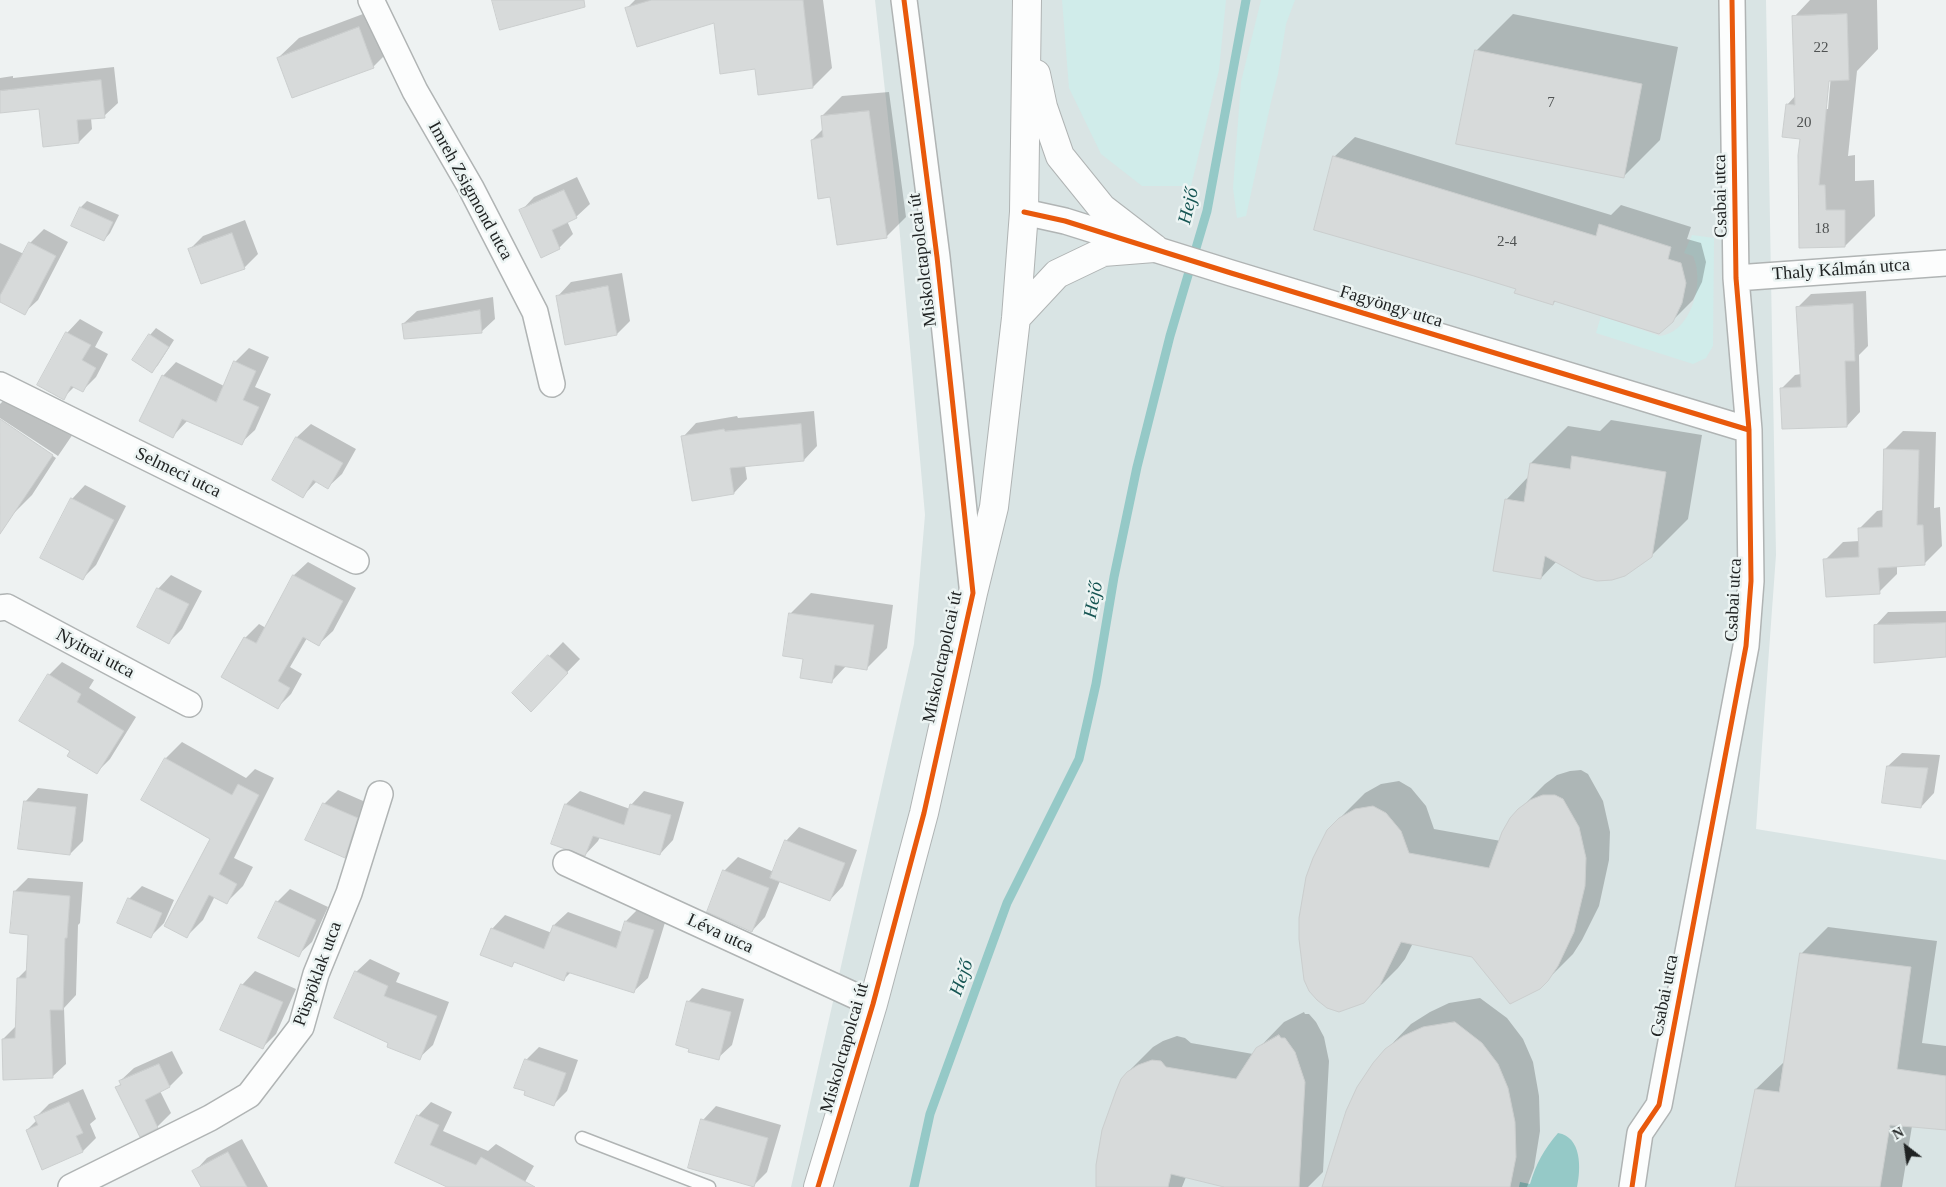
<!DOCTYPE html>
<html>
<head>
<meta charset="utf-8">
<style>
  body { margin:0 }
  #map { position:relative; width:1946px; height:1187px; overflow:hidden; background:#eef2f2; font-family:Georgia,serif }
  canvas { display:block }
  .north { position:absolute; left:1881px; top:1122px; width:50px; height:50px; -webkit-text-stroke:4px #ecf4f3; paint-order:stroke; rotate:330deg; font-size:14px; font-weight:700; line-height:20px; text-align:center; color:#202323 }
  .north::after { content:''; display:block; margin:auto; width:18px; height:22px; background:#202323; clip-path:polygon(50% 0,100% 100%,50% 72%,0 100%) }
</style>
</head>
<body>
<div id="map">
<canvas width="1946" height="1187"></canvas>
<div class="north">N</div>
</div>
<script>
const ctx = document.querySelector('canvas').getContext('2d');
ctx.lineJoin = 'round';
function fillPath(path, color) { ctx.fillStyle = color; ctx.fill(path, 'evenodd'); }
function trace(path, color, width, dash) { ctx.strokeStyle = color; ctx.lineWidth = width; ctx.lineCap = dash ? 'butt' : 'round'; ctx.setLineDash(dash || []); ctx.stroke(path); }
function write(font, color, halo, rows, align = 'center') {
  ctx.font = font + ' Georgia,serif'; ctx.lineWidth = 5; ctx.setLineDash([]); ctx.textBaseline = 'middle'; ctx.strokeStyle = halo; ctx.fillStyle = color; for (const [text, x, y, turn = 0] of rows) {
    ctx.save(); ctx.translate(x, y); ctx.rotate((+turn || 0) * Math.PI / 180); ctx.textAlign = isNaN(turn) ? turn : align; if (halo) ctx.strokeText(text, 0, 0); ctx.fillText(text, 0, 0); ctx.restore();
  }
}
const built = new Path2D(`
  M 875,0 L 1766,0 L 1776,555 L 1756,829 L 1946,860 L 1946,1187 L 791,1187 L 914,644 L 925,515 L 896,191 Z`);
const green = new Path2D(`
  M 1062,0 L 1226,0 L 1219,70 L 1191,186 L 1142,186 L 1101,154 L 1069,88 Z
  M 1261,0 L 1295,0 L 1286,24 L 1278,74 L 1271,102 L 1246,216 L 1237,218 L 1233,188 L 1241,82 Z
  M 1692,235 L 1714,238 L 1713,346 L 1706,358 L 1693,364 L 1596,333 L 1601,316 L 1660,336 C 1687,333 1700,295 1697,272 C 1697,267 1695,261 1693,256 L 1684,253 Z`);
const water = new Path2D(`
  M 1558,1133 C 1582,1137 1581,1169 1577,1187 L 1519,1187 L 1520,1182 L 1530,1184 C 1536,1164 1544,1149 1558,1133 Z`);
const shadow = new Path2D(`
  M 635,0 L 823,0 L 832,68 L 813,87 L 759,93 L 756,68 L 715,21 L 626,9 Z
  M 1810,0 L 1877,0 L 1878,49 L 1857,71 L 1848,156 L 1855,155 L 1855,181 L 1874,180 L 1875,216 L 1845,246 L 1801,247 L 1801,138 L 1787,105 L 1796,95 L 1794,17 ZM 1829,75 L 1831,75 L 1828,109 L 1825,109 Z
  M 379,8 L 393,47 L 373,67 L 278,58 L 299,38 Z
  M 1513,14 L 1678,47 L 1660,140 L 1623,177 L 1476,51 Z
  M 114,67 L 118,103 L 104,116 L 91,118 L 92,129 L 79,142 L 40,108 L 0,112 L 0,78 L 13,76 L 13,78 Z
  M 889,92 L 906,217 L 886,237 L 831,196 L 812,140 L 823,129 L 822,116 L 842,96 Z
  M 1355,137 L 1611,215 L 1621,205 L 1691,227 L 1687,239 L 1701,243 L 1706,262 L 1702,282 L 1693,300 L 1672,321 L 1556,300 L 1553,304 L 1517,288 L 1334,157 Z
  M 577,177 L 590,204 L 576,217 L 567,221 L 573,234 L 559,248 L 521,211 L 534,197 Z
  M 87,201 L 119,215 L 110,233 L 104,240 L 72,225 L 81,207 Z
  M 245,220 L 258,254 L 244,268 L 190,249 L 203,236 Z
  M 44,229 L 68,242 L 38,300 L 24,313 L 0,300 L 0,243 L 24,254 L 30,243 Z
  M 622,273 L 630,321 L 617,334 L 558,296 L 571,282 Z
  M 1866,291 L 1868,346 L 1859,355 L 1860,412 L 1847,426 L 1782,388 L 1795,375 L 1801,374 L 1798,307 L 1811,294 Z
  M 493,297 L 495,319 L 481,332 L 403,324 L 417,311 Z
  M 80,319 L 103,332 L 95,347 L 108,354 L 96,377 L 83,390 L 75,386 L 63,398 L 67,333 Z
  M 156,328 L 174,340 L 158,365 L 152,371 L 133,360 L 150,335 Z
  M 249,348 L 269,357 L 255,387 L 271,394 L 255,430 L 241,443 L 188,420 L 173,436 L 163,376 L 176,362 L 224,386 L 235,362 Z
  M 11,393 L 73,434 L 58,456 L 0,418 L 0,404 Z
  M 814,411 L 817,446 L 804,460 L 745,465 L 747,479 L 734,493 L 693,499 L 683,437 L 696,423 L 737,416 L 738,418 Z
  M 1611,420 L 1702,435 L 1688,519 L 1651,556 L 1557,561 L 1541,578 L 1506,500 L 1529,476 L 1531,463 L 1568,426 L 1600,431 Z
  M 0,421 L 56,458 L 32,495 L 12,515 L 0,507 Z
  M 311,424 L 356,449 L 342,474 L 328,487 L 317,481 L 303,496 L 274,480 L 297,437 Z
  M 1903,431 L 1936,432 L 1934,508 L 1940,507 L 1942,546 L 1924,564 L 1897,566 L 1897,574 L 1879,592 L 1825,560 L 1843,542 L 1860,541 L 1859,529 L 1877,511 L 1883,510 L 1885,449 Z
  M 85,485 L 126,506 L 96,565 L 83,578 L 72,499 Z
  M 308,562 L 356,588 L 333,631 L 319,644 L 307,638 L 290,667 L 302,674 L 291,694 L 278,707 L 245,638 L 259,624 L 266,628 L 294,575 Z
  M 171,575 L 202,591 L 182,629 L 169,642 L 158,589 Z
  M 811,593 L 893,605 L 887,648 L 867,668 L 847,665 L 832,681 L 805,658 L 790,614 Z
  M 1946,611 L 1946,655 L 1875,626 L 1888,612 Z
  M 563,642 L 580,659 L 544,696 L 513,693 Z
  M 62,662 L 94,680 L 89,688 L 136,717 L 110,759 L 96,773 L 72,751 L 49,675 Z
  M 182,742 L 246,778 L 255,769 L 274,778 L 234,858 L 253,867 L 243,886 L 227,902 L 215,896 L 203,920 L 187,936 L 211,838 L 143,800 L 166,758 Z
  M 1902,753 L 1940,755 L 1934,793 L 1921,807 L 1888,766 Z
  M 1581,770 L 1588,774 L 1603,801 L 1610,832 L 1609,860 L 1599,906 L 1582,940 L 1573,954 L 1539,988 L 1473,956 L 1413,943 L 1405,959 L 1398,968 L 1372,994 L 1340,818 L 1365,793 L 1381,784 L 1399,781 L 1411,788 L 1426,806 L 1434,829 L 1501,841 L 1519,810 L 1545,784 L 1557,775 L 1570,771 Z
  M 38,788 L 88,794 L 83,841 L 70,854 L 25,802 Z
  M 338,790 L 370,804 L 358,843 L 344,856 L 324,804 Z
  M 580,791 L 630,809 L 631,805 L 644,791 L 684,802 L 673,840 L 660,854 L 600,837 L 598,841 L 585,855 L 552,843 L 566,804 Z
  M 799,827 L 857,850 L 843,886 L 830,900 L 780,881 L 765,917 L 752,931 L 724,871 L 738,857 L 774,872 L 786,841 Z
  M 28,878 L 83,882 L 80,923 L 78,925 L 76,995 L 64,1008 L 66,1064 L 52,1077 L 3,1039 L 17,1025 L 18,978 L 28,968 L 29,934 L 15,891 Z
  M 142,886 L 174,900 L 164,923 L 151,936 L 129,899 Z
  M 290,889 L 328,907 L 312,942 L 298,955 L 277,902 Z
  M 639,908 L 667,916 L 648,978 L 634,991 L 571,972 L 564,979 L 516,961 L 511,965 L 492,929 L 505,915 L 552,933 L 554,925 L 568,912 L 622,932 L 626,921 Z
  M 1828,927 L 1937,941 L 1922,1043 L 1946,1046 L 1946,1128 L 1912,1126 L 1902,1187 L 1736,1187 L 1756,1089 L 1783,1063 L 1785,1063 L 1802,953 Z
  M 370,959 L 400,973 L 396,982 L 449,1002 L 433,1045 L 419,1058 L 390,1042 L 356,972 Z
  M 255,971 L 296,989 L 276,1034 L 263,1047 L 242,985 Z
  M 702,988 L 744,999 L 732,1045 L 718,1058 L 688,1002 Z
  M 1480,998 L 1507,1018 L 1523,1039 L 1533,1062 L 1539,1096 L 1540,1131 L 1534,1168 L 1527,1187 L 1327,1187 L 1386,1050 L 1411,1024 L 1430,1012 L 1449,1003 Z
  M 1304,1012 L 1305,1014 L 1309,1014 L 1316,1022 L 1324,1037 L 1329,1061 L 1323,1172 L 1308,1187 L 1223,1187 L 1222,1185 L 1186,1177 L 1182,1187 L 1097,1187 L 1128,1072 L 1153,1047 L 1163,1041 L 1177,1036 L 1185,1038 L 1191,1043 L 1253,1054 L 1284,1022 Z
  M 539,1047 L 578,1060 L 567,1091 L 554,1104 L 526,1060 Z
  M 172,1051 L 183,1073 L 170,1086 L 160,1091 L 171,1113 L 157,1127 L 140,1135 L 117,1088 L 121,1083 L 120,1081 L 134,1068 Z
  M 83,1089 L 96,1119 L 90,1124 L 96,1138 L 83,1151 L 27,1130 L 37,1120 L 36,1117 L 49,1104 Z
  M 431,1102 L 452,1112 L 443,1131 L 488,1151 L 496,1144 L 534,1166 L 522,1187 L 451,1187 L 432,1176 L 418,1116 Z
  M 716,1106 L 781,1125 L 767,1172 L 754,1185 L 703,1120 Z
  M 242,1139 L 268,1187 L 202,1187 L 194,1172 L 207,1158 Z`);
const stream = new Path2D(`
  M 914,1187 L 930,1114 L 1007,903 L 1079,759 L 1096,684 L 1114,577 L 1137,467 L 1170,336 L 1207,211 L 1246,0`);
const building = new Path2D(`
  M 492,0 L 584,0 L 585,7 L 500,30 Z
  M 652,0 L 803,0 L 813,88 L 758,95 L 755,69 L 720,74 L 714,23 L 637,47 L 625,8 Z
  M 1847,14 L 1849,80 L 1829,81 L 1819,185 L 1825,185 L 1826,210 L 1845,210 L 1845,247 L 1799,248 L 1798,155 L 1800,139 L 1782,137 L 1786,104 L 1795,105 L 1792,16 Z
  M 359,27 L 374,68 L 292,98 L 277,58 Z
  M 1475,50 L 1642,84 L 1624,178 L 1456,144 Z
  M 101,80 L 105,118 L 77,120 L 79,143 L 43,147 L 39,109 L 0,113 L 0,91 Z
  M 869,111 L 887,238 L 837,245 L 830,197 L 818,199 L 811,140 L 823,137 L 821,116 Z
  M 1333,156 L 1596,236 L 1599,224 L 1671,247 L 1668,259 L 1681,263 L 1686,283 L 1682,303 L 1673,322 L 1659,334 L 1554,301 L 1553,305 L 1514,293 L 1516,289 L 1474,276 L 1314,230 Z
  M 564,190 L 577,218 L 552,230 L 560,249 L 541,258 L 519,210 Z
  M 80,207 L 113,222 L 104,241 L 71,226 Z
  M 232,233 L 245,269 L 201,284 L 188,249 Z
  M 29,242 L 56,256 L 25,315 L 0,302 L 0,296 Z
  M 608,286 L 617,335 L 565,345 L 556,296 Z
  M 1853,304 L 1855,361 L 1845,361 L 1847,427 L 1782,429 L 1780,388 L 1801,387 L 1796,307 Z
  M 480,310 L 482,333 L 404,339 L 402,324 Z
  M 66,332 L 91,345 L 82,360 L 96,368 L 83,392 L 71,386 L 64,400 L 37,385 Z
  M 149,334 L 169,347 L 152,373 L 132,360 Z
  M 234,361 L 256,371 L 243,400 L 259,407 L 242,445 L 182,419 L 173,438 L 139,421 L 162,375 L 216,402 Z
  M 0,419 L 53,455 L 0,534 Z
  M 801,424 L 804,461 L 730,468 L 734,494 L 692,501 L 681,436 L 724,429 L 725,431 Z
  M 296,437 L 343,463 L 328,489 L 313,480 L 303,498 L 272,480 Z
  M 1884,449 L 1919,450 L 1917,525 L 1923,525 L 1925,565 L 1878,568 L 1880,594 L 1826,597 L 1823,559 L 1859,557 L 1858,528 L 1882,527 Z
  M 1572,456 L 1666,472 L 1652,557 L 1625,576 L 1612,580 L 1597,581 L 1582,577 L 1545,556 L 1541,579 L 1493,571 L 1505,499 L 1524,502 L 1530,463 L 1570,469 Z
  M 71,498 L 114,520 L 83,580 L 40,558 Z
  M 293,575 L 343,601 L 319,646 L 303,637 L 278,681 L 290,688 L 278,709 L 221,677 L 244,637 L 256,643 Z
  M 157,588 L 189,604 L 169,644 L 137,627 Z
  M 789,613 L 874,625 L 867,670 L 835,665 L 832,683 L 800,678 L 803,659 L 783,656 Z
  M 1946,623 L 1946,657 L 1874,663 L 1874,625 Z
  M 548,655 L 568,673 L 531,712 L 512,693 Z
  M 48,674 L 81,694 L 77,702 L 124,731 L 97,774 L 67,756 L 70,751 L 19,721 Z
  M 165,758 L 232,795 L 238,784 L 259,795 L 219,874 L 237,884 L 227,904 L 209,895 L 187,938 L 164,926 L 210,839 L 141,800 Z
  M 1887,766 L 1928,768 L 1921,808 L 1882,803 Z
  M 1543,795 L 1555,795 L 1563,799 L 1579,827 L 1586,858 L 1585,886 L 1574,932 L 1558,966 L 1548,981 L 1540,989 L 1510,1004 L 1472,957 L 1401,942 L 1380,985 L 1364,1003 L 1339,1012 L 1327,1008 L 1317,1000 L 1309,991 L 1304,980 L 1299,939 L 1299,918 L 1306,877 L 1313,858 L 1327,830 L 1339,818 L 1355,809 L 1373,806 L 1386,813 L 1401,831 L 1409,853 L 1489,868 L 1502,832 L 1510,818 L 1518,809 L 1530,800 Z
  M 24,801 L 76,807 L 70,855 L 18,849 Z
  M 323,803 L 358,818 L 345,858 L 305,840 Z
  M 565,804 L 624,825 L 630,804 L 671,815 L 660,855 L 593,836 L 585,856 L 551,844 Z
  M 785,840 L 845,863 L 830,901 L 770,878 Z
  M 723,870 L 769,888 L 752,932 L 707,912 Z
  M 14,891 L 70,896 L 67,938 L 65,938 L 63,1010 L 50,1010 L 53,1078 L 3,1080 L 2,1039 L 15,1038 L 17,978 L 26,978 L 28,935 L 10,933 Z
  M 128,898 L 162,913 L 151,938 L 117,923 Z
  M 276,901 L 316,920 L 299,957 L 258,938 Z
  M 625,921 L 654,930 L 634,993 L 567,972 L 564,981 L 514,962 L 512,967 L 480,955 L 491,928 L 544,949 L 553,925 L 616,948 Z
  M 1800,953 L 1911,967 L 1897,1069 L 1946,1076 L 1946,1130 L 1890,1125 L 1880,1187 L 1735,1187 L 1755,1089 L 1779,1092 Z
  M 355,971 L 388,986 L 384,996 L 437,1016 L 420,1060 L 387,1047 L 388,1043 L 334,1018 Z
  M 241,984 L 283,1002 L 263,1049 L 220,1030 Z
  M 687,1001 L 731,1012 L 719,1060 L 688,1052 L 689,1049 L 676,1045 Z
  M 1455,1022 L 1482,1043 L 1498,1064 L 1508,1088 L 1515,1122 L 1516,1157 L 1510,1187 L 1322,1187 L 1346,1111 L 1357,1087 L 1373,1063 L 1385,1049 L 1403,1036 L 1423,1027 Z
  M 1279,1035 L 1281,1038 L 1285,1038 L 1295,1052 L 1305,1082 L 1299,1187 L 1224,1187 L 1171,1174 L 1168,1187 L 1096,1187 L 1096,1165 L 1102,1130 L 1116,1091 L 1121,1079 L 1127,1072 L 1138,1065 L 1152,1060 L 1161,1061 L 1166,1067 L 1236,1079 L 1256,1048 Z
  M 525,1059 L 566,1073 L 554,1106 L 524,1095 L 525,1091 L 514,1088 Z
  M 159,1064 L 170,1087 L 145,1100 L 158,1128 L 140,1137 L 115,1087 L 121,1085 L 119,1081 Z
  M 69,1102 L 83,1133 L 76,1136 L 83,1152 L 42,1170 L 26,1130 L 38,1125 L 34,1117 Z
  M 417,1115 L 439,1125 L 430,1145 L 476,1165 L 481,1157 L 535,1187 L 447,1187 L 395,1163 Z
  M 701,1119 L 768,1138 L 754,1187 L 688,1168 Z
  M 228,1152 L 247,1187 L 201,1187 L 192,1171 Z`);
const service = new Path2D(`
  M 582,1138 L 709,1187`);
const minor = new Path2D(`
  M 371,0 L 415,91 L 471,188 L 535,312 L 552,384
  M 904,0 L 937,257 L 972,586
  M 1024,212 L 1065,221 L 1231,273 L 1749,430
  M 1736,278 L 1946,263
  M 0,385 L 356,561
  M 0,608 L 7,607 L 189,704
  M 566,863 L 873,1004
  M 71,1187 L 210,1118 L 249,1095 L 301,1027 L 316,974 L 349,893 L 380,794
  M 1632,1187 L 1640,1133 L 1659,1105 L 1746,646 L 1751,581 L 1749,430 L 1736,278 L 1732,0`);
const tertiary = new Path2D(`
  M 1036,74 L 1043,107 L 1060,156 L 1102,208 L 1154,248
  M 1016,318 L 1057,274 L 1103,252 L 1154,248
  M 818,1187 L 873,1004 L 924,813 L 973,593 L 994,507 L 1016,318 L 1024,212 L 1027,0`);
const cycleway = new Path2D(`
  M 1024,212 L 1065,221 L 1231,273 L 1749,430
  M 818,1187 L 873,1004 L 924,813 L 973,593 L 937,257 L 904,0
  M 1632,1187 L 1640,1133 L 1659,1105 L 1746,646 L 1751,581 L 1749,430 L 1736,278 L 1732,0`);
const numberNames = [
  ["22",1821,48],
  ["7",1551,103],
  ["20",1804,123],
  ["18",1822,229],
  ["2-4",1507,242]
];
const streetNames = [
  ["Imreh Zsigmond utca",470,191,61],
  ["Csabai utca",1721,196,-91],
  ["Miskolctapolcai út",923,260,-97],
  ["Thaly Kálmán utca",1841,270,-4],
  ["Fagyöngy utca",1391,307,17],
  ["Selmeci utca",178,473,26],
  ["Csabai utca",1734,600,-87],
  ["Nyitrai utca",95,654,28],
  ["Miskolctapolcai út",943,657,-78],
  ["Léva utca",720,934,25],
  ["Püspöklak utca",318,974,-70],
  ["Csabai utca",1665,996,-79],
  ["Miskolctapolcai út",845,1048,-74]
];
const waterNames = [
  ["Hejő",1189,206,-77],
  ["Hejő",1094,600,-79],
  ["Hejő",962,978,-70]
];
fillPath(built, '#d9e4e4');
fillPath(green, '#d0ecea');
fillPath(water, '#95c9c7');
fillPath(shadow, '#0003');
trace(stream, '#95c9c7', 9);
fillPath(building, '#d7dada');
trace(building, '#cbcece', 1);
trace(service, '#b0b4b4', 15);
trace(minor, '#b0b4b4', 28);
trace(tertiary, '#b0b4b4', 30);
trace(service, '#fcfdfd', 12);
trace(minor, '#fcfdfd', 25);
trace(tertiary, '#fcfdfd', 28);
trace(cycleway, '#e8590c', 5);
write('15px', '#4f5252', null, numberNames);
write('18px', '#202323', '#ecf4f3', streetNames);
write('italic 19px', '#165553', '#ecf4f3', waterNames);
</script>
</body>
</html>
